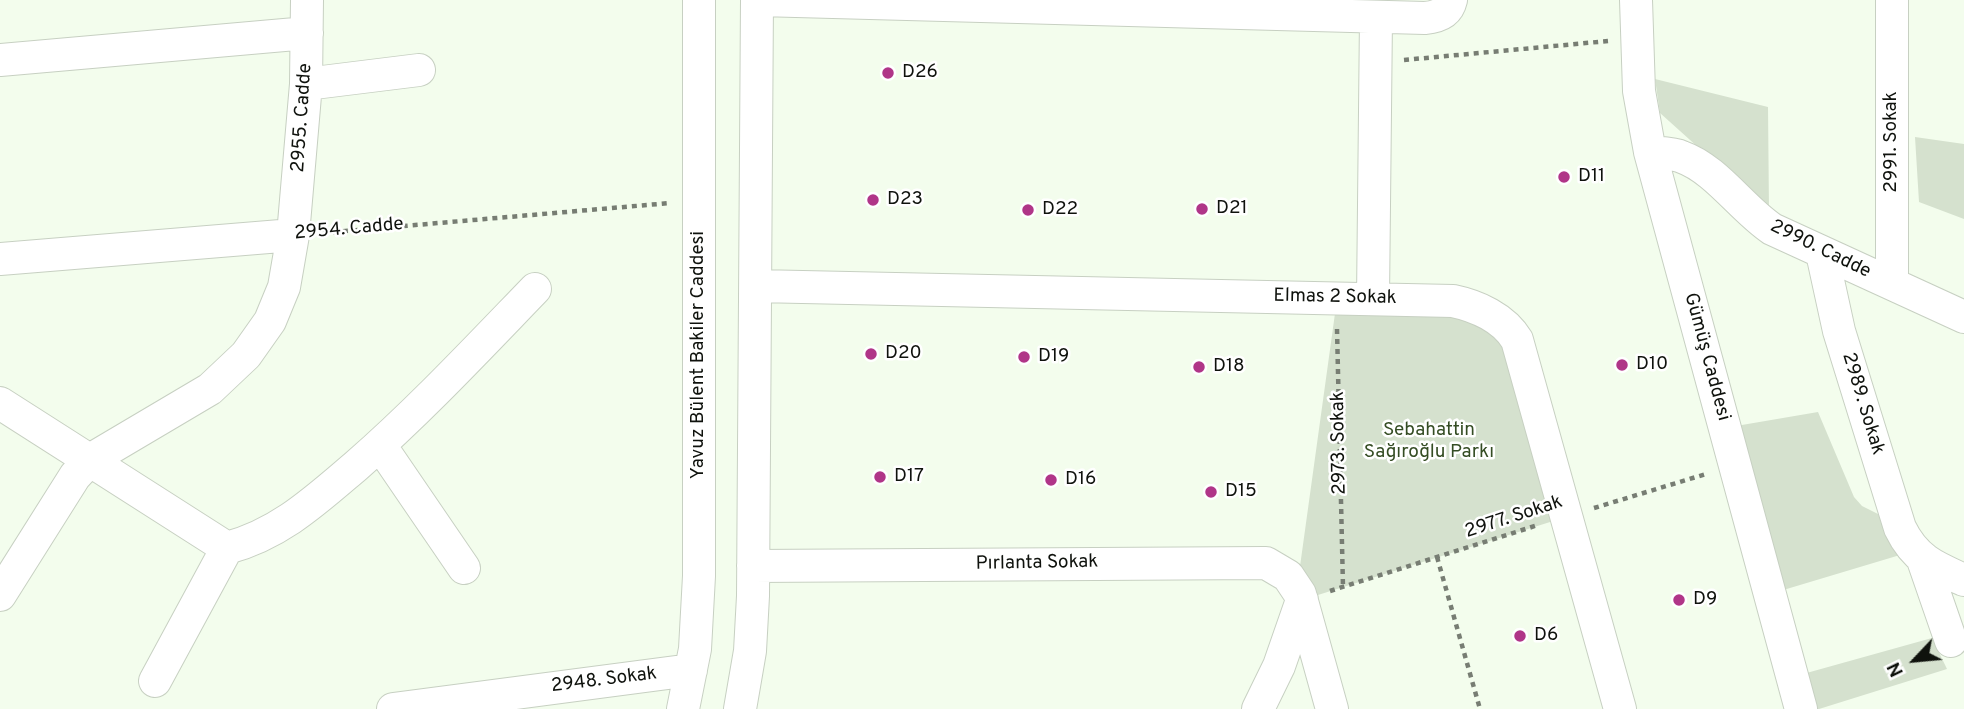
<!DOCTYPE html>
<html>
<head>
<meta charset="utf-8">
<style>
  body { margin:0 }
  #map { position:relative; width:1964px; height:709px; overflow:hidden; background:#f3fded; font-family:Overpass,sans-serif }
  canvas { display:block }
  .north { position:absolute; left:1880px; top:625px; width:70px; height:70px; -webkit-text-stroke:5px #fff; paint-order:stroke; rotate:244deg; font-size:19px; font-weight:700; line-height:28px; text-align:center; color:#0f120d }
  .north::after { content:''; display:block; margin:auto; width:24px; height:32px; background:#0f120d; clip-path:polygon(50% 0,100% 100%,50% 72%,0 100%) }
</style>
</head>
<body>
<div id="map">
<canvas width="1964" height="709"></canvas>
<div class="north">N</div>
</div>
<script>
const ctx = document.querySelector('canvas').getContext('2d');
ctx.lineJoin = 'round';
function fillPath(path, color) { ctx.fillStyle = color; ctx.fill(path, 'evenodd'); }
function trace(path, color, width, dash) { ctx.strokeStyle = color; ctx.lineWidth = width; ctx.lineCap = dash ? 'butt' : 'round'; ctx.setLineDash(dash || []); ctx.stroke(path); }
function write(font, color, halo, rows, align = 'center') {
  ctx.font = font + ' Overpass,sans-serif'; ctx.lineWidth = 5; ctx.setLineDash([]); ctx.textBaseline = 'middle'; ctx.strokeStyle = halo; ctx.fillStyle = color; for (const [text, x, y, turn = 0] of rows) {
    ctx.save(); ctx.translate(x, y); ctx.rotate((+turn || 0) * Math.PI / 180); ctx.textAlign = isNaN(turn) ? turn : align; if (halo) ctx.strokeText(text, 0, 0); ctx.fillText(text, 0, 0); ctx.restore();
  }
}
const green = new Path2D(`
  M 1655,79 L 1768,107 L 1769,211 L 1660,113 Z
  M 1915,137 L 1964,144 L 1964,219 L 1919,202 Z
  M 1337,299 L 1493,317 L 1566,517 L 1302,600 L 1297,588 Z
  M 1818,412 L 1854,497 L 1862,506 L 1878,514 L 1900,555 L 1780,591 L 1736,426 Z
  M 1932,638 L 1947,669 L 1819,709 L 1812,709 L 1803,674 Z`);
const path = new Path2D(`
  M 1404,60 L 1608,41
  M 323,233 L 670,203
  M 1337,329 L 1343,587
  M 1594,508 L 1706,474
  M 1437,557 L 1480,709
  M 1330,591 L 1538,525`);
const minor = new Path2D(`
  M 759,0 L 1425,18 C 1437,17 1448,13 1451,0
  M 1636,0 L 1639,91 L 1650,152 L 1801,709
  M 1892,0 L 1892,284
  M 0,60 L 307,33
  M 306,84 L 419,70
  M 1650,152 C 1660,153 1673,153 1682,157 C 1716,169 1742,209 1772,229 L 1964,317
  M 1822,253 L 1839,331 L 1900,528 C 1915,559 1934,567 1964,580
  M 0,259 L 293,235
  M 756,286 L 1453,301 C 1477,306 1504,318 1517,340 L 1620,709
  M 1373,299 L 1376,17
  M 0,403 L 227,548 C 280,534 316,500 356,466 C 420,410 477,349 535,289
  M 380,445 L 464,568
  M 1923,560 L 1951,641
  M 753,566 L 1266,563 L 1288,576 L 1300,594 L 1332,709
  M 0,595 L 75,476 L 90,460 L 210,389 L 246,355 L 270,321 L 284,287 L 293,235 L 306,84 L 307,0
  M 155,681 L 227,548
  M 393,709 L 691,670
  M 683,709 L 695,649 L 699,576 L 699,0
  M 740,709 L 750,651 L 753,596 L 757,0
  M 1258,709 L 1279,666 L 1302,600`);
const markers = [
  [888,73,7,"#b03588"],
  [1564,177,7,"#b03588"],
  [873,200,7,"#b03588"],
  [1202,209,7,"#b03588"],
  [1028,210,7,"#b03588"],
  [871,354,7,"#b03588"],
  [1024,357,7,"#b03588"],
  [1622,365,7,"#b03588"],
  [1199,367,7,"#b03588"],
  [880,477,7,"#b03588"],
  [1051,480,7,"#b03588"],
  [1211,492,7,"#b03588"],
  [1679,600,7,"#b03588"],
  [1520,636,7,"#b03588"]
];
const poiNames = [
  ["D26",902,73],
  ["D11",1578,177],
  ["D23",887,200],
  ["D21",1216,209],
  ["D22",1042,210],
  ["D20",885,354],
  ["D19",1038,357],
  ["D10",1636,365],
  ["D18",1213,367],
  ["D17",894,477],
  ["D16",1065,480],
  ["D15",1225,492],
  ["D9",1693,600],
  ["D6",1534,636]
];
const streetNames = [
  ["2955. Cadde",303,118,-86],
  ["2991. Sokak",1892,142,-90],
  ["2954. Cadde",349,230,-5],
  ["2990. Cadde",1820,250,26],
  ["Elmas 2 Sokak",1335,298,1],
  ["Yavuz Bülent Bakiler Caddesi",699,355,-90],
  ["Gümüş Caddesi",1706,357,75],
  ["2989. Sokak",1862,404,73],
  ["2973. Sokak",1340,443,-91],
  ["2977. Sokak",1514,518,-18],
  ["Pırlanta Sokak",1037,564,-1],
  ["2948. Sokak",604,681,-7]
];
const parkNames = [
  ["Sebahattin",1429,431],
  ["Sağıroğlu Parkı",1429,453]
];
fillPath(green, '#d5e1ce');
trace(minor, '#c7d0c2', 34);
trace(path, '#777d73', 4.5, [5, 5]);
trace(minor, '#fff', 32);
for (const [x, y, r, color] of markers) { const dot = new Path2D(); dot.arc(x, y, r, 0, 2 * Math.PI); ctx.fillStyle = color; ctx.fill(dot); trace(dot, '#fff', 2.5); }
write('19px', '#0f120d', '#fff', poiNames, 'left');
write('19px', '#0f120d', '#fff', streetNames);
write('19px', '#354d24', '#fff', parkNames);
</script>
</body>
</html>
